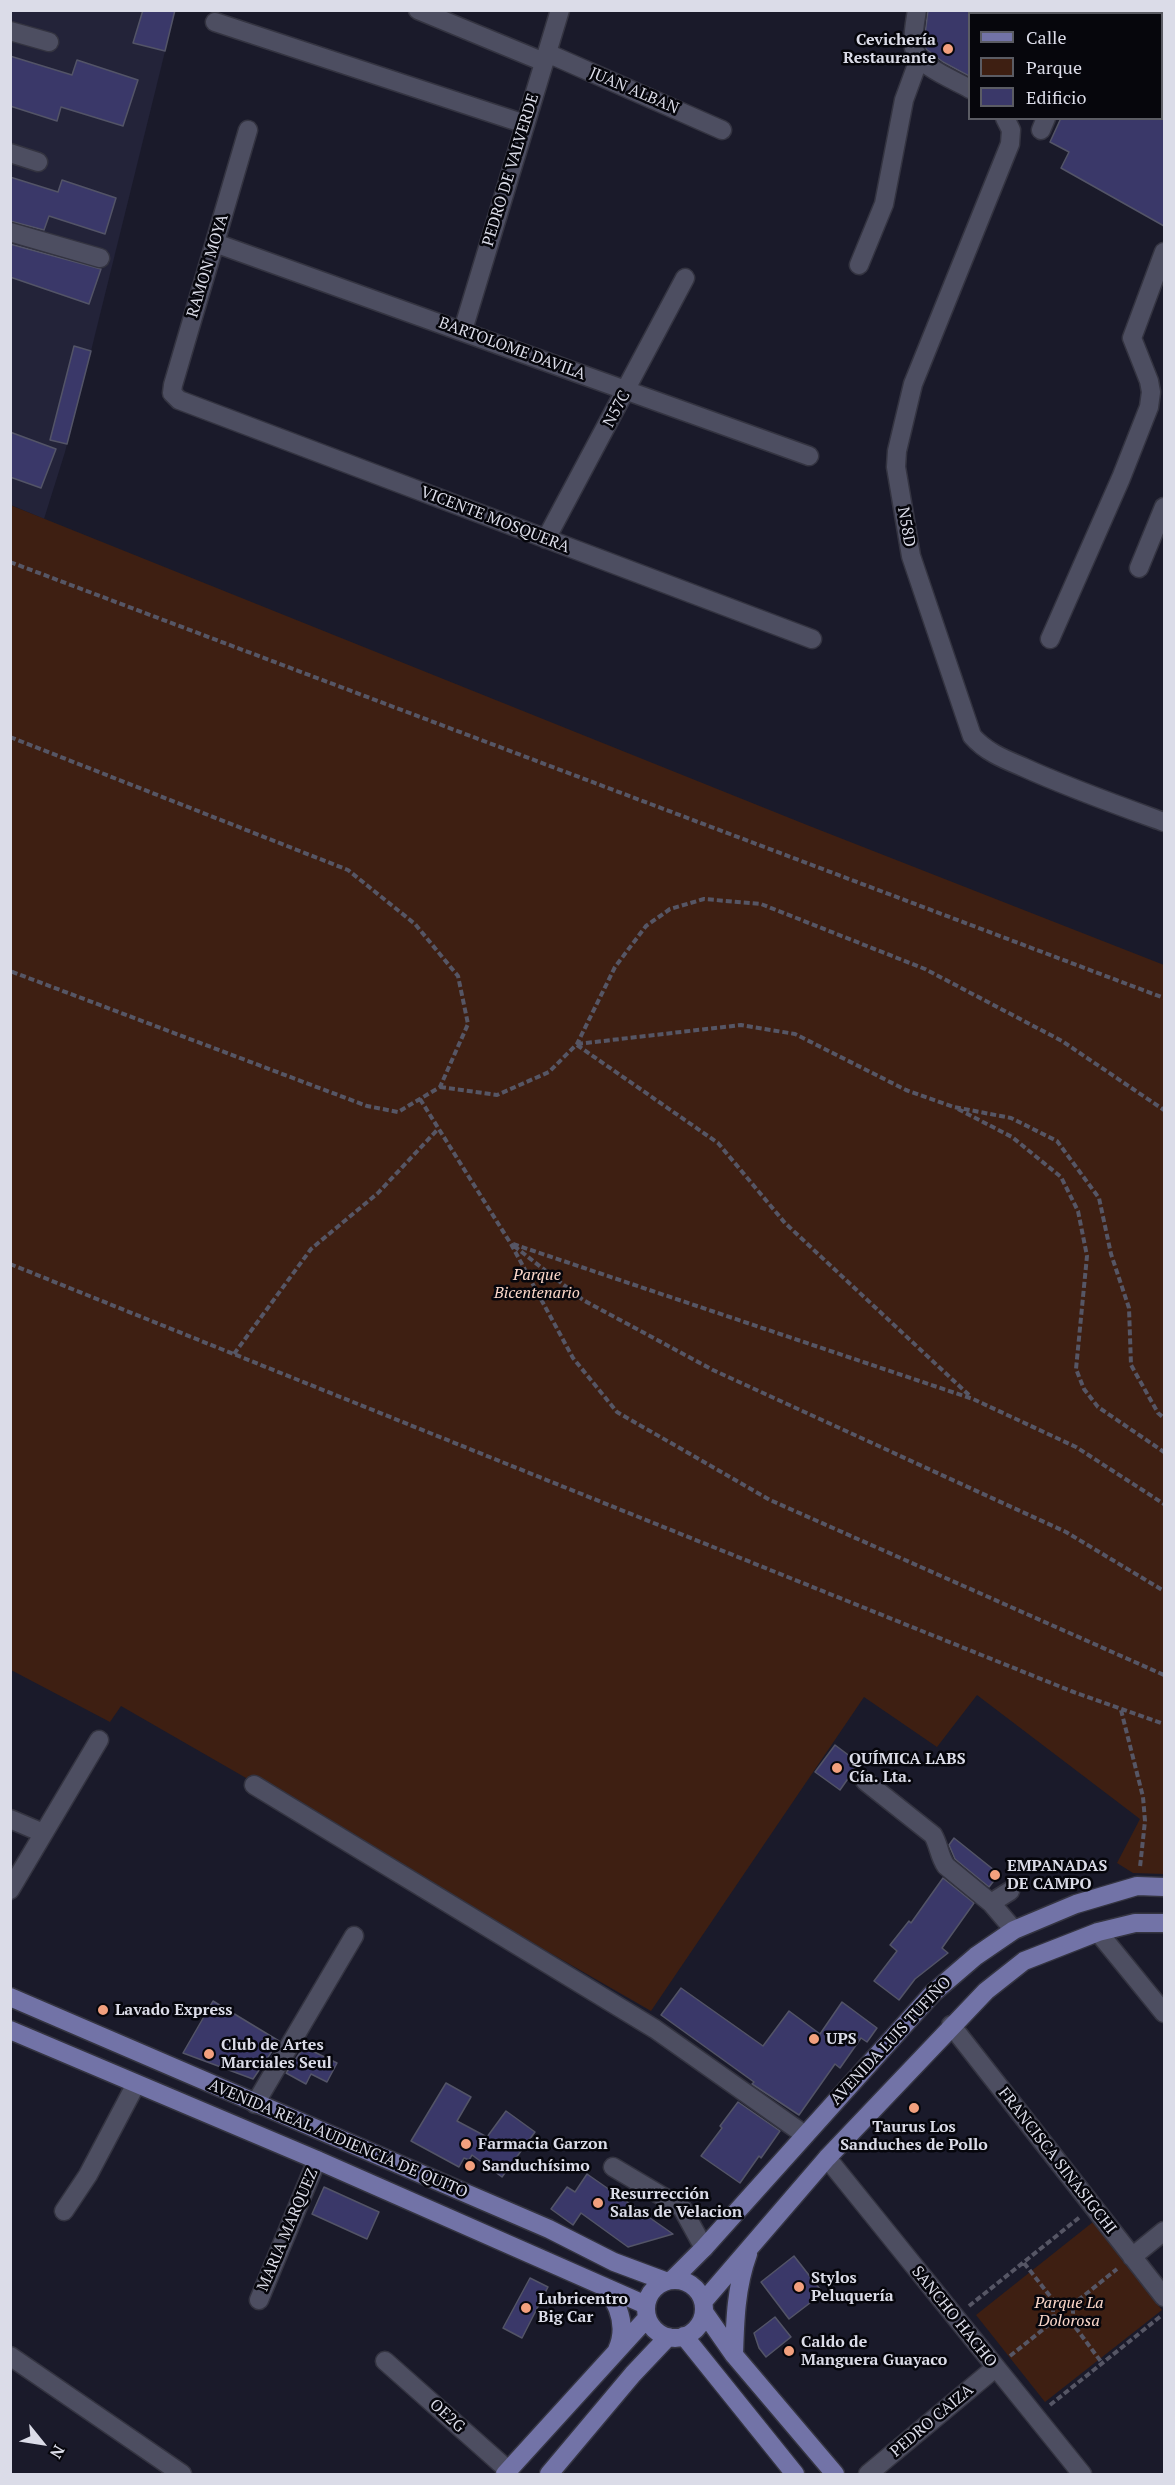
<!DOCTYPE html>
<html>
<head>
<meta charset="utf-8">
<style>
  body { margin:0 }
  #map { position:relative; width:1175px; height:2485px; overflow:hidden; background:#1a1a2a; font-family:"PT Serif",serif }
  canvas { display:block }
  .frame { position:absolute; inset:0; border:12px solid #dbdce8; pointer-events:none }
  .legend { position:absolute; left:968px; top:12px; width:195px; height:108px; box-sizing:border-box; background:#06060c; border:2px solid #5b5c64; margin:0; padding:8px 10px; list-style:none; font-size:18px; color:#dbdce8 }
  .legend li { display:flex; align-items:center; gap:12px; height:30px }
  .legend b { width:30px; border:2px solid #5b5c64 }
  .north { position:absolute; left:12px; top:2413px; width:60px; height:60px; -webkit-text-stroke:4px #06060c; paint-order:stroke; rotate:120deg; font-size:16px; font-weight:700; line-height:24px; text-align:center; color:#dbdce8 }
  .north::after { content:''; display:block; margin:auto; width:21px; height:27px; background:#dbdce8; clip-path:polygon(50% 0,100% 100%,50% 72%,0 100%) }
</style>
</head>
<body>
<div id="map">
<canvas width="1175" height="2485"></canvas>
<div class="frame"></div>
<ul class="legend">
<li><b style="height:8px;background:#7273a7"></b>Calle</li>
<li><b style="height:16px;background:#3e1f12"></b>Parque</li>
<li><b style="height:16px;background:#3a3869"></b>Edificio</li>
</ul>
<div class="north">N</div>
</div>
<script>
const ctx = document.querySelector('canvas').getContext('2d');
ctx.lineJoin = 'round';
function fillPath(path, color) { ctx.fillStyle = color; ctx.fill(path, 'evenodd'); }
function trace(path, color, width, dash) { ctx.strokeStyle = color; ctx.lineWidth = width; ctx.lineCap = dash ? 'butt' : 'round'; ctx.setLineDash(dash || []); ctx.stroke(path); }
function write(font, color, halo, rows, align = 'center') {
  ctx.font = font + ' "PT Serif",serif'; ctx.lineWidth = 5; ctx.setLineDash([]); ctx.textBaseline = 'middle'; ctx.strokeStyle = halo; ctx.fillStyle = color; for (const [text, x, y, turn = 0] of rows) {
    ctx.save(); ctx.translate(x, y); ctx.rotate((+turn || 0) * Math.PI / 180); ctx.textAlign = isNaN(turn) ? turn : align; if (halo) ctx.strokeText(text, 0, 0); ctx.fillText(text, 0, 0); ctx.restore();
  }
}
const built = new Path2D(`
  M 10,11 L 175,11 L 91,351 L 65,452 L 44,519 L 11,505 Z`);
const green = new Path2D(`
  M 10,505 L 807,825 L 1164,965 L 1164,1874 L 1133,1873 L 1117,1863 L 1140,1819 L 977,1695 L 937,1747 L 864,1697 L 651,2011 L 121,1706 L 110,1722 L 11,1670 Z
  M 1093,2222 L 1162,2310 L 1045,2402 L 976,2315 Z`);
const building = new Path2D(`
  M 143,10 L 175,10 L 165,51 L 133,43 Z
  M 928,10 L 969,10 L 969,76 L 943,62 L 926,49 L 925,35 Z
  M 10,56 L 72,75 L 77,60 L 138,80 L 123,126 L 61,107 L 57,121 L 10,106 Z
  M 1061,118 L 1164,118 L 1164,226 L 1061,168 L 1069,152 L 1050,142 Z
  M 10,177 L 58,192 L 62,180 L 116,198 L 105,234 L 49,216 L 44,230 L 10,221 Z
  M 10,244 L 101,269 L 89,304 L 10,277 Z
  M 74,346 L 91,351 L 67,444 L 50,440 Z
  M 10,432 L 56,449 L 41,488 L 10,477 Z
  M 835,1745 L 859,1763 L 840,1790 L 815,1772 Z
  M 954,1838 L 999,1874 L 989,1887 L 955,1859 L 949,1845 Z
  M 943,1878 L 974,1903 L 942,1948 L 948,1953 L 915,1979 L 899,2000 L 874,1981 L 897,1951 L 890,1945 L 909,1921 L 911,1923 Z
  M 681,1988 L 763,2046 L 789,2011 L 820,2034 L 842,2002 L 877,2028 L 867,2042 L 861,2038 L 840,2068 L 835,2064 L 799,2115 L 752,2084 L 754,2082 L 661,2015 Z
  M 213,2001 L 279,2041 L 253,2079 L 183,2053 Z
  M 304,2047 L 337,2063 L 327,2082 L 311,2074 L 306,2084 L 286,2073 Z
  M 446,2083 L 471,2097 L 457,2121 L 487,2137 L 506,2111 L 535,2132 L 502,2177 L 472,2155 L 469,2160 L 464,2158 L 459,2167 L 411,2141 Z
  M 738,2102 L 780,2131 L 761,2158 L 759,2156 L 740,2183 L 701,2156 L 722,2128 L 720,2126 Z
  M 587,2174 L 673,2234 L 628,2247 L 581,2213 L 573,2225 L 551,2209 L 567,2187 L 575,2192 Z
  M 324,2187 L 379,2212 L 367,2239 L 312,2214 Z
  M 794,2256 L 823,2293 L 789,2319 L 761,2282 Z
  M 530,2278 L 548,2287 L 522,2338 L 503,2328 Z
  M 775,2317 L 791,2337 L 766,2357 L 759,2348 L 754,2333 Z`);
const path = new Path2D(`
  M 10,562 L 1164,998
  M 10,737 L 348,870 L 415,924 L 458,976 L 468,1024 L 440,1087 L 398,1112 L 367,1106 L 10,971
  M 577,1044 L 741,1025 L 795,1034 L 906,1090 L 954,1107 L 1011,1118 L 1057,1141 L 1099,1198 L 1111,1254 L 1129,1308 L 1131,1365 L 1158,1413 L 1164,1418
  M 577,1045 L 718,1143 L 785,1223 L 970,1396
  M 440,1087 L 497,1095 L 549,1072 L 577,1044 L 615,967 L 646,926 L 670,909 L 704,899 L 761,904 L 925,969 L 1062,1041 L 1164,1110
  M 420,1099 L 511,1244 L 573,1358 L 617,1412 L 770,1500 L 1164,1675
  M 958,1109 L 1012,1137 L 1061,1177 L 1078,1211 L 1087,1256 L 1076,1369 L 1084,1389 L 1098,1407 L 1164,1452
  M 513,1244 L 973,1399 L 1076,1447 L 1164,1504
  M 514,1246 L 583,1300 L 713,1370 L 1066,1532 L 1164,1591
  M 10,1264 L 1071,1691 L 1164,1724
  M 234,1354 L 311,1249 L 378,1193 L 438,1129
  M 1121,1710 L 1143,1797 L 1145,1821 L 1140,1867
  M 1024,2263 L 1057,2305
  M1053 2312a10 10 0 1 1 20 0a10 10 0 1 1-20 0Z
  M 969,2306 L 1080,2217
  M 1071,2306 L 1117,2269
  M 1070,2320 L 1102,2363
  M 1010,2356 L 1056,2319
  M 1050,2405 L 1161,2316`);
const minor = new Path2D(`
  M 418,10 L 544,62
  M 917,10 C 915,23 912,36 914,48 C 917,66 955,80 970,89
  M 1090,14 L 1091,10
  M 215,22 L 525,124
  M 10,31 L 49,42
  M 547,53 L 722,130
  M 1005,118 L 1011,130 L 1010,144 L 913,384 L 897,451 L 896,467 L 911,556 L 972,736 C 986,752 1004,759 1023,767 C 1069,788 1117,805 1164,822
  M 248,130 L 173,385 L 172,393 L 179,400 L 812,639
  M 1041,130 L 1046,118
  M 10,153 L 38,162
  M 10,232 L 100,258
  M 215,243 L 809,456
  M 859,265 L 884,204 L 904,100 L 919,59
  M 463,330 L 560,10
  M 546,539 L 685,278
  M 1139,568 L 1164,507
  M 1050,639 L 1121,478 L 1149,407 L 1151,392 L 1149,381 L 1132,338 L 1164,252
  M 865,1781 L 933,1835 C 939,1845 939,1856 946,1866 L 991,1903 L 1014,1930
  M 254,1785 L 655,2029 L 805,2135
  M 10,1819 L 43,1833
  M 10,1890 L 99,1740
  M 991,1903 L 1010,1891
  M 1098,1932 L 1164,2013
  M 951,2025 L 1164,2297
  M 255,2104 L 354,1936
  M 827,2158 L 1082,2474
  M 613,2167 L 682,2208 L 704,2248
  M 64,2211 L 88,2175 L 136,2084
  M 1132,2257 L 1164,2231
  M 259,2300 L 317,2160
  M 10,2356 L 182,2474
  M 385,2361 L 508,2470
  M 868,2474 L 995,2368`);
const major = new Path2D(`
  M 10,1997 L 549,2229 L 614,2262 L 665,2281
  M 10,2030 L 317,2160 L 646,2305
  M 672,2280 L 704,2248 L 933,1993 L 976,1956 L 1014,1930 L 1076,1904 L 1137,1886 L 1164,1887
  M646 2309a29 29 0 1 1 58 0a29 29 0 1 1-58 0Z
  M 606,2288 C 620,2307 627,2328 617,2350
  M 703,2302 L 827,2158 L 986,1991 L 1024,1961 L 1098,1932 L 1135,1923 L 1164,1923
  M 704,2312 L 734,2355 L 835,2474
  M 684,2336 L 795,2474
  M 734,2355 C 735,2320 736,2287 748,2254
  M 505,2474 L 647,2318
  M 549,2474 L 633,2374 L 668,2337`);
const markers = [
  [948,49,6,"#f2a07e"],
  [837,1768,6,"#f2a07e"],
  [995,1875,6,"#f2a07e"],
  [103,2010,6,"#f2a07e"],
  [814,2039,6,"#f2a07e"],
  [209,2054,6,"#f2a07e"],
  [914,2108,6,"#f2a07e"],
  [466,2144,6,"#f2a07e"],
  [470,2166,6,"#f2a07e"],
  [598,2203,6,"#f2a07e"],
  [799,2287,6,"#f2a07e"],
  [526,2308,6,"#f2a07e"],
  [789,2351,6,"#f2a07e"]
];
const poiNames = [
  ["Cevichería",936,40,"right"],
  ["Restaurante",936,58,"right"],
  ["QUÍMICA LABS",849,1759],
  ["Cía. Lta.",849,1777],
  ["EMPANADAS",1007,1866],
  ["DE CAMPO",1007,1884],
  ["Lavado Express",115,2010],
  ["UPS",826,2039],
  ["Club de Artes",221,2045],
  ["Marciales Seul",221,2063],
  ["Taurus Los",914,2127,"center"],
  ["Sanduches de Pollo",914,2145,"center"],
  ["Farmacia Garzon",478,2144],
  ["Sanduchísimo",482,2166],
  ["Resurrección",610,2194],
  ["Salas de Velacion",610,2212],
  ["Stylos",811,2278],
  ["Peluquería",811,2296],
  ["Lubricentro",538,2299],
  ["Big Car",538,2317],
  ["Caldo de",801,2342],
  ["Manguera Guayaco",801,2360]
];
const streetNames = [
  ["JUAN ALBAN",634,91,23],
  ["PEDRO DE VALVERDE",511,170,-73],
  ["RAMON MOYA",208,266,-73],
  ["BARTOLOME DAVILA",512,349,20],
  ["N57C",617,409,-62],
  ["VICENTE MOSQUERA",495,520,21],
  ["N58D",906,527,80],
  ["AVENIDA LUIS TUFIÑO",891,2041,-47],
  ["AVENIDA REAL AUDIENCIA DE QUITO",338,2139,23],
  ["FRANCISCA SINASIGCHI",1057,2161,52],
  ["MARIA MARQUEZ",288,2230,-67],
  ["SANCHO HACHO",954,2317,51],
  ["OE2G",447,2416,42],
  ["PEDRO CAIZA",932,2421,-40]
];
const parkNames = [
  ["Parque",537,1275],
  ["Bicentenario",537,1293],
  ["Parque La",1069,2303],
  ["Dolorosa",1069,2321]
];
fillPath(built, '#232339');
fillPath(green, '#3e1f12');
fillPath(building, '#3a3869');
trace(building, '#535467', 1.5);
trace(minor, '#343441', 21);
trace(major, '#343441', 21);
trace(path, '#565665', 4, [6, 3]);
trace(minor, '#4d4e61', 18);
trace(major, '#7273a7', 18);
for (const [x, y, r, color] of markers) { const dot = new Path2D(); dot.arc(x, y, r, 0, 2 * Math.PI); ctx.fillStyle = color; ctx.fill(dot); trace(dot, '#06060c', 2); }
write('bold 16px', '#dbdce8', '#06060c', poiNames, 'left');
write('16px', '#dbdce8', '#06060c', streetNames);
write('italic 16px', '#fcd8ca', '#06060c', parkNames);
</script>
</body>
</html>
